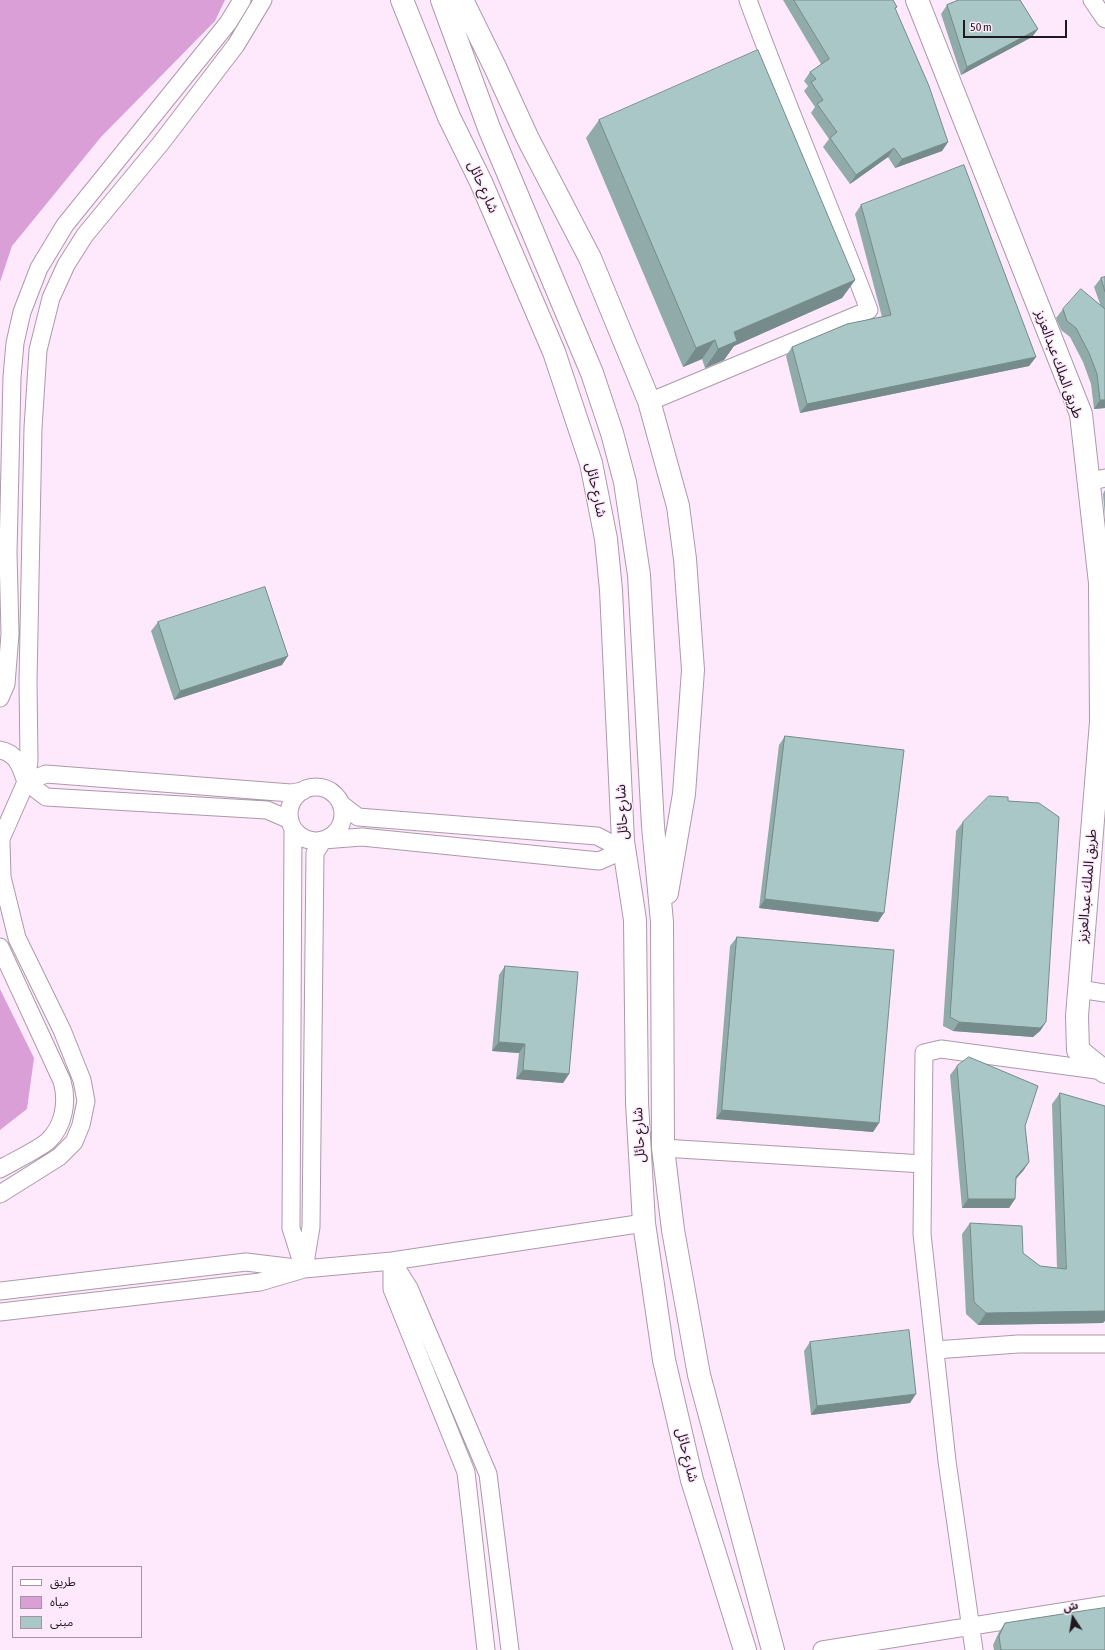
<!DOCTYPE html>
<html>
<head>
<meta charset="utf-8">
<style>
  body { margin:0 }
  #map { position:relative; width:1105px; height:1650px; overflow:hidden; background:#fee9fc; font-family:"Asap Condensed","Noto Sans Arabic",sans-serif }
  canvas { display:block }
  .legend { position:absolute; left:12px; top:1566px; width:130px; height:72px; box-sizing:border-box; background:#fee9fc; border:1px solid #a595a4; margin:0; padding:5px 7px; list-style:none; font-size:12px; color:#1f181f }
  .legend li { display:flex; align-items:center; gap:8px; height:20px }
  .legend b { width:20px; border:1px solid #a595a4 }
  .north { position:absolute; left:1053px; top:1598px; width:40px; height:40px; -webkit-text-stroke:3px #fee9fc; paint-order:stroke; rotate:348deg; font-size:11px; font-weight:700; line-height:16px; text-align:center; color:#1f181f }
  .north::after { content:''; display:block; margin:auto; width:14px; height:18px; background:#1f181f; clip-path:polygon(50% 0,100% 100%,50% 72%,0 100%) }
  .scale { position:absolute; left:963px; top:20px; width:104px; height:18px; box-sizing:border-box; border:2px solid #1f181f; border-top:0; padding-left:5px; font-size:12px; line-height:14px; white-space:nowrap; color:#1f181f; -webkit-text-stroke:3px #fee9fc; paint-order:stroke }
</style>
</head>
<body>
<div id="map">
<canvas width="1105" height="1650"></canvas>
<ul class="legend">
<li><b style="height:5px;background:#fff"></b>طريق</li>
<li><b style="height:11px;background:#da9fd7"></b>مياه</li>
<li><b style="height:11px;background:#a8c7c6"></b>مبنى</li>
</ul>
<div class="north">ش</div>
<div class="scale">50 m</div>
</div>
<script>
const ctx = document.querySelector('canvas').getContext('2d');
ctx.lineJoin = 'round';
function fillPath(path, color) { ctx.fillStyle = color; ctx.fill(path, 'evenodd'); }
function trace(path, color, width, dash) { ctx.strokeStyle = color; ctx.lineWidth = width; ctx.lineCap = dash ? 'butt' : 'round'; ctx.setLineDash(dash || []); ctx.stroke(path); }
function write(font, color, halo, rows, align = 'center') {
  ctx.font = font + ' "Asap Condensed","Noto Sans Arabic",sans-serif'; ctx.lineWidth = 3; ctx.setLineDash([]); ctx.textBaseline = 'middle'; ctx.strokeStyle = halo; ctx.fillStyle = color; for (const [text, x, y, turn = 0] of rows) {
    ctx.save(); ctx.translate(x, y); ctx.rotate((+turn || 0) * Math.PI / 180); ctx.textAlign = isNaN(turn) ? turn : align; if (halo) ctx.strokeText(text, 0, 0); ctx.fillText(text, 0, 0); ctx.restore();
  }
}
const water = new Path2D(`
  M 0,0 L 225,0 L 215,21 L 101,137 L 12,246 L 0,282 Z
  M 0,989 L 34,1058 L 27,1109 L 0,1130 Z`);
const minor = new Path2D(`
  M 1092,0 L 1105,19
  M 649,402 L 869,310 C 830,206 786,104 748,0
  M 1089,482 L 1105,478
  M 0,698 L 6,684 L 10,634 L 8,553 L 12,377 L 15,343 L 22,312 L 39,268 L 65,225 L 228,23 L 242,0
  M 0,750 C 17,753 21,767 26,782 L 0,841
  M 26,782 L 29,761 L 28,681 L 33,428 L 38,350 L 51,298 L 66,265 L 85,235 L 161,143 L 236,45 L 263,0
  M 26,782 L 46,774 L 291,793 L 303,791
  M 26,782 L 46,797 L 267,810 L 290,820
  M289 814a27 27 0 1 1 54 0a27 27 0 1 1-54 0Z
  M 341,804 L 358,817 L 597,836 L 624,850
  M 293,828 L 291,1228 L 303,1266
  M 0,947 L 62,1081 C 68,1101 64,1126 48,1141 C 39,1149 12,1162 0,1169
  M 1079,989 L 1105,993
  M 663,1148 L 923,1164
  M 0,1194 L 59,1157 L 74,1142 L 81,1125 L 86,1101 L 82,1080 L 62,1030 L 17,938 L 2,877 L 1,840
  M 392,1261 L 409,1288 L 488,1474 L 510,1650
  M 392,1261 L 392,1289 L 466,1472 L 486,1650
  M 0,1291 L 246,1262 L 304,1269 L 392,1261 L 644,1223
  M 0,1312 L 260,1282 L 304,1269 L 311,1227 L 315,853 L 323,840 L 362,837 L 599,861 L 624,850
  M 935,1350 L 1018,1344 L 1105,1344
  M 822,1650 L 1105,1605
  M 974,1650 L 947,1461 L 922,1234 L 924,1053 L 941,1049 L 1104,1071`);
const major = new Path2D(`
  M 402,0 L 449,117 L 481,182 L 554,352 L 591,463 L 606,539 L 611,590 L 623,841 L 635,920 L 637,1103 L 644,1223 L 664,1360 L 692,1480 L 745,1650
  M 442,0 L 489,128 L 592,373 L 612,433 L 625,482 L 639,575 L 653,826 L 662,922 L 663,1148 L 673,1230 L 699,1375 L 773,1650
  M 462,0 L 495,67 L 528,139 L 590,258 L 649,401 L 678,506 L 685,559 L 693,670 L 684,794 L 667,893
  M 917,0 L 1081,414 L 1100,583 L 1101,722 L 1077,1016 L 1078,1050 L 1105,1072`);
const wall = new Path2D(`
  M 783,0 L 893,0 L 897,7 L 895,9 L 948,142 L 942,151 L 895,168 L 888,157 L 850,184 L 823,147 L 829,139 L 811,113 L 815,107 L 804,91 L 808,86 L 804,81 L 810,72 L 821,64 Z
  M 956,0 L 1020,0 L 1038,29 L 1032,37 L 961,75 L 941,14 L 947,5 L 957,1 Z
  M 599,120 L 855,280 L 842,298 L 734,346 L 724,360 L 705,368 L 702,359 L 683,367 L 586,138 Z
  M 861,205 L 1036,357 L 1029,366 L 800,413 L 786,356 L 792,347 L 882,317 L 855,214 Z
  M 1105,277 L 1105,408 L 1094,409 L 1091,384 L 1083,362 L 1070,337 L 1061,330 L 1056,318 L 1063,309 L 1100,304 L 1094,287 L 1101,278 Z
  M 1105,490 L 1105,516 L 1103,494 Z
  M 158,622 L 282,665 L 174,700 L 151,631 Z
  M 785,736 L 878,922 L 759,908 L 779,745 Z
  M 1008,801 L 1046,1022 L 1040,1031 L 1033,1037 L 953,1031 L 943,1026 L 956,831 L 963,822 Z
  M 737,937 L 879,1123 L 873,1132 L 716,1119 L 730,946 Z
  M 505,966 L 569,1074 L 563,1083 L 516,1079 L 519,1053 L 492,1051 L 499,975 Z
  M 957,1066 L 1025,1126 L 1029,1162 L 1023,1171 L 1016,1179 L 1015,1199 L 1009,1208 L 962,1208 L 950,1075 Z
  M 1060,1093 L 1103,1323 L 978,1325 L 966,1314 L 962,1234 L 970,1223 L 1023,1253 L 1040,1266 L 1057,1268 L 1052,1104 Z
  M 810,1342 L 910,1403 L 811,1415 L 804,1351 Z
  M 1005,1623 L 1105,1650 L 994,1650 L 993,1645 L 999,1632 Z`);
const shadedWall = new Path2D(`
  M 1038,29 L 1032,37 L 961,75 L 967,67 Z
  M 948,142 L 942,151 L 895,168 L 902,159 Z
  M 894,148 L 888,157 L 850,184 L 856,175 Z
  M 855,280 L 842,298 L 734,346 L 724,360 L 705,368 L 718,349 L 734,332 Z
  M 715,340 L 702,359 L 683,367 L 696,348 Z
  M 1036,357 L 1029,366 L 800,413 L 807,404 Z
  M 1100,400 L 1105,400 L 1105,408 L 1094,409 Z
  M 288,656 L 282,665 L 174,700 L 180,691 Z
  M 765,899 L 884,913 L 878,922 L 759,908 Z
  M 959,1022 L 1046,1022 L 1040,1031 L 1033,1037 L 953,1031 Z
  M 499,1042 L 525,1044 L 519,1053 L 492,1051 Z
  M 523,1070 L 569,1074 L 563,1083 L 516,1079 Z
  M 722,1110 L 879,1123 L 873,1132 L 716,1119 Z
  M 1029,1162 L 1023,1171 L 1009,1186 L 1016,1177 Z
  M 968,1199 L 1015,1199 L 1009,1208 L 962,1208 Z
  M 1105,1311 L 1105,1321 L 1103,1323 L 978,1325 L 986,1313 Z
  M 916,1394 L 910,1403 L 811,1415 L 817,1406 Z`);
const building = new Path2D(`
  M 794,0 L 893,0 L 897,7 L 895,8 L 929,86 L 948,142 L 902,159 L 894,148 L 856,175 L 830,138 L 837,132 L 817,104 L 823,100 L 811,82 L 816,79 L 810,72 L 829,59 Z
  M 959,0 L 1020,0 L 1038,29 L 967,67 L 947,5 Z
  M 758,50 L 855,280 L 734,332 L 737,341 L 718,349 L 715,340 L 696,348 L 599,120 Z
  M 964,165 L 1036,357 L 807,404 L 792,347 L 847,324 L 891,315 L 861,205 Z
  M 1105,277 L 1105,292 L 1101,278 Z
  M 1081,289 L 1105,309 L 1105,400 L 1100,400 L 1097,374 L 1089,353 L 1076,328 L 1067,321 L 1063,309 Z
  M 265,587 L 288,656 L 180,691 L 158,622 Z
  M 785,736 L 904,750 L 884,913 L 765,899 Z
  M 989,796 L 1008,797 L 1008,801 L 1039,803 L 1059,817 L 1046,1022 L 1040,1028 L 959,1022 L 950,1017 L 963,822 Z
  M 737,937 L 894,950 L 879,1123 L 722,1110 Z
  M 505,966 L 578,972 L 569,1074 L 523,1070 L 525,1044 L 499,1042 Z
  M 969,1057 L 1038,1086 L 1025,1126 L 1029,1162 L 1016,1177 L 1015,1199 L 968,1199 L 957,1066 Z
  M 1060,1093 L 1105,1106 L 1105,1311 L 986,1313 L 974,1302 L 970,1223 L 1022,1226 L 1023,1253 L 1040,1266 L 1066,1269 Z
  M 909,1330 L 916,1394 L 817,1406 L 810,1342 Z
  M 1105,1608 L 1105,1650 L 1001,1650 L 999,1636 L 1005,1623 L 1075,1612 Z`);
const streetNames = [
  ["شارع حائل",483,187,66],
  ["طريق الملك عبدالعزيز",1059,364,70],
  ["شارع حائل",596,490,78],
  ["شارع حائل",622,812,-93],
  ["طريق الملك عبدالعزيز",1087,886,-85],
  ["شارع حائل",639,1135,-93],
  ["شارع حائل",687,1455,76]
];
fillPath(water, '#da9fd7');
trace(minor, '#ac99aa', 19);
trace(major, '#ac99aa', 24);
trace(minor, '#fff', 17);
trace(major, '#fff', 22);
fillPath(wall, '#90abaa');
fillPath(shadedWall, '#768b8b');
fillPath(building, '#a8c7c6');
trace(building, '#768b8b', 1);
write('14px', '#1f181f', '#fee9fc', streetNames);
</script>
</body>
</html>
